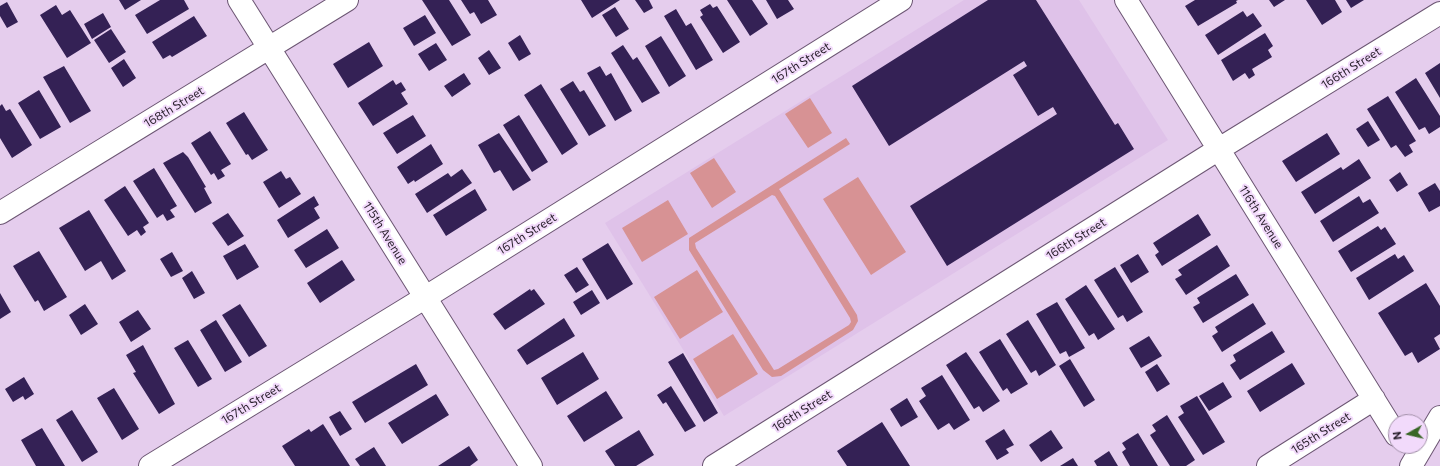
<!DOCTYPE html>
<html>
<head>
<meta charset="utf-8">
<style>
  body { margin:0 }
  #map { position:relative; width:1440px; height:466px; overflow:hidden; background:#e5cded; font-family:Commissioner,sans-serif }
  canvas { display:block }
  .north { position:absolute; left:1388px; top:414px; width:40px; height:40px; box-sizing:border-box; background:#f2dafb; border:1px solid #a08ea7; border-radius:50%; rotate:262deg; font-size:11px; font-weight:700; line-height:16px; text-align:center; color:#261d29 }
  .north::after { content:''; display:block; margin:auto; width:14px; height:18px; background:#386625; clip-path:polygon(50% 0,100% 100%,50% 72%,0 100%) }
</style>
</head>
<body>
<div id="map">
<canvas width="1440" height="466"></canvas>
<div class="north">N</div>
</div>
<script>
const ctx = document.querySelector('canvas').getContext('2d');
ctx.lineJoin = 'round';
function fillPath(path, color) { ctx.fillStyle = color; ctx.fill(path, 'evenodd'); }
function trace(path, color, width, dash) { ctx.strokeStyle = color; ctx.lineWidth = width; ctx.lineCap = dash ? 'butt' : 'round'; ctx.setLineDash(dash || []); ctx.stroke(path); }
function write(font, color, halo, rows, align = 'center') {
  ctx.font = font + ' Commissioner,sans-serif'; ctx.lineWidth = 4; ctx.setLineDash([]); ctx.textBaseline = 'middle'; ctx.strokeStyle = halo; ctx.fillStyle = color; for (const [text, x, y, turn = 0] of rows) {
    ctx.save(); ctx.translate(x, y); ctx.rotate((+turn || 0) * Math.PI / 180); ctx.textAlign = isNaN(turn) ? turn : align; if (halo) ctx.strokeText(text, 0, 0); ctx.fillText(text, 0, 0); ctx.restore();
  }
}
const built = new Path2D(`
  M 964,0 L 1079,0 L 1168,140 L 724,416 L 605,223 Z`);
const green = new Path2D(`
  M 810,98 L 832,133 L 808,148 L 785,114 Z
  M 846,138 L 850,144 L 779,189 L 857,315 L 858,321 L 853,330 L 781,376 L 772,377 L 763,370 L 689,250 L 689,238 ZM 772,195 L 775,196 L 850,318 L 851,322 L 849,325 L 778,369 L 774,370 L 696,248 L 695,243 Z
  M 714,158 L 736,192 L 712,208 L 690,173 Z
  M 858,177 L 906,252 L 871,275 L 823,199 Z
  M 668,200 L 688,234 L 642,262 L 622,228 Z
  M 697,270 L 723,312 L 680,339 L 654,297 Z
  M 733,334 L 758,374 L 717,399 L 693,359 Z`);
const building = new Path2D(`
  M 119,0 L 141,0 L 125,10 Z
  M 160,0 L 184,0 L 189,9 L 147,34 L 135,15 Z
  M 422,0 L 449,0 L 471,35 L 452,46 Z
  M 461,0 L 488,0 L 497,15 L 481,24 L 474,12 L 470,14 Z
  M 581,0 L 620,0 L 592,18 Z
  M 635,0 L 649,0 L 653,8 L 644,13 Z
  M 727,0 L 752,0 L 768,24 L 750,36 Z
  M 766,0 L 788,0 L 794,9 L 777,19 Z
  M 988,0 L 1036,0 L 1115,125 L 1118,123 L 1134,149 L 947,266 L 910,206 L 1057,114 L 1053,107 L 1038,116 L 1013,75 L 1027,66 L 1024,61 L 889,146 L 852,86 Z
  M 1195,0 L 1238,0 L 1236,1 L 1237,3 L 1198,26 L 1185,6 Z
  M 1269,0 L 1285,0 L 1274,7 Z
  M 1306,0 L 1335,0 L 1342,12 L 1322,25 Z
  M 1346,0 L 1364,0 L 1351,8 Z
  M 7,2 L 18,22 L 7,28 L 0,16 L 0,6 Z
  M 710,4 L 713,8 L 717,6 L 740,42 L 723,53 L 700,17 L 703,15 L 700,10 Z
  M 56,5 L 62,15 L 70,10 L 91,43 L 67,58 L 40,15 Z
  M 615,7 L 629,29 L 616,37 L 602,15 Z
  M 676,9 L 686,26 L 691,23 L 713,60 L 696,70 L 664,16 Z
  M 1243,11 L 1247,17 L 1253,13 L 1262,26 L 1218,55 L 1205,35 Z
  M 103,13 L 111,27 L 92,39 L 84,24 Z
  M 425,15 L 436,33 L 414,46 L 403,28 Z
  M 194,16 L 207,36 L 172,57 L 170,55 L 163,59 L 152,42 Z
  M 111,29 L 126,52 L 109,63 L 94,40 Z
  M 1265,33 L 1273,46 L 1268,50 L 1272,57 L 1252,69 L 1255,75 L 1249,79 L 1245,73 L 1233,81 L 1221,60 Z
  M 520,35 L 531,54 L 519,61 L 508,43 Z
  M 661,36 L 686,76 L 669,87 L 645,46 Z
  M 369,42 L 383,66 L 348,88 L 333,64 Z
  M 436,43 L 447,60 L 429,71 L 418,54 Z
  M 623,45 L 633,60 L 637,57 L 660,93 L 642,103 L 611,53 Z
  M 489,50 L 501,68 L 489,75 L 478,58 Z
  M 124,59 L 136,78 L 123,87 L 111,68 Z
  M 1440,63 L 1440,98 L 1425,73 Z
  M 64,66 L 91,111 L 70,123 L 43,77 Z
  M 600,66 L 606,76 L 611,73 L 632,111 L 615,121 L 587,73 Z
  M 464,73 L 471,84 L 452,97 L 444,86 Z
  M 1416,78 L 1440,116 L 1440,127 L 1429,134 L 1425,127 L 1419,130 L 1395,92 Z
  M 393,80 L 396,85 L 401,82 L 406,90 L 401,93 L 408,104 L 373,126 L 358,103 Z
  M 573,81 L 580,92 L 584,90 L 606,126 L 589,136 L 560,89 Z
  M 541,84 L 578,144 L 562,155 L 524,95 Z
  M 39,90 L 61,127 L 40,139 L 18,103 Z
  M 1388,96 L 1416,141 L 1409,145 L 1413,152 L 1405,157 L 1396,145 L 1391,148 L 1367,109 Z
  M 2,104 L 6,111 L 10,109 L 32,145 L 12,158 L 0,138 L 0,106 Z
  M 244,112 L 268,150 L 252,160 L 248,154 L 246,155 L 226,123 Z
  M 413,115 L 426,136 L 397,154 L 383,133 Z
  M 519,115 L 548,162 L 532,172 L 503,125 Z
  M 1368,121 L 1380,140 L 1368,147 L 1356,129 Z
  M 210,131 L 231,164 L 221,170 L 225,176 L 218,180 L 214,173 L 211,175 L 191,143 Z
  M 499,133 L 531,180 L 513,191 L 500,170 L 494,173 L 478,145 Z
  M 1327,133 L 1340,154 L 1296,182 L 1282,161 Z
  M 431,144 L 443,164 L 415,182 L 414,180 L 408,184 L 397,167 Z
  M 183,152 L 188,157 L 206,187 L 204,188 L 212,203 L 195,213 L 163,163 Z
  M 1359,159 L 1371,178 L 1315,214 L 1301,192 L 1341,167 L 1343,170 Z
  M 154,168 L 177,206 L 170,210 L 175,217 L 167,221 L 163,214 L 157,218 L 133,181 Z
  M 462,169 L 472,183 L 427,213 L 415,194 L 448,173 L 451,177 Z
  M 281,171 L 286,179 L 290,177 L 301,194 L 279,208 L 263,182 Z
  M 1400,172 L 1408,185 L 1397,192 L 1389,180 Z
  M 1435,183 L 1440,191 L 1440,206 L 1429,212 L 1418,193 Z
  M 125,186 L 149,223 L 143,227 L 146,232 L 141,236 L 137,230 L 128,236 L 104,200 Z
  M 475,189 L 487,210 L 446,236 L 433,215 Z
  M 314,196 L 319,205 L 314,208 L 320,218 L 288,238 L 277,220 Z
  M 1359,196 L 1363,203 L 1370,199 L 1379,213 L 1333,242 L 1320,221 Z
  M 89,210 L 126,271 L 112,280 L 101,261 L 85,271 L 59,228 Z
  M 228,213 L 244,236 L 228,246 L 212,223 Z
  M 1198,214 L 1211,235 L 1162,266 L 1155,255 L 1159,252 L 1153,243 Z
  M 1378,226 L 1381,230 L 1385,227 L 1396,244 L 1351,272 L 1338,251 Z
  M 327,229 L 339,248 L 306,268 L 294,250 Z
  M 608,243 L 633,284 L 607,300 L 582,259 Z
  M 245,244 L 259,267 L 237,280 L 223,256 Z
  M 1217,245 L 1230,266 L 1186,295 L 1175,279 L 1182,275 L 1178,270 Z
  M 39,251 L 67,297 L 44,311 L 38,300 L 35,302 L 13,266 Z
  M 172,252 L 183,271 L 171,277 L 160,259 Z
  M 1138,254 L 1149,272 L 1131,283 L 1120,265 Z
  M 1395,254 L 1398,259 L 1404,255 L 1414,271 L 1369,300 L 1356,278 Z
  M 342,260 L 355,280 L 320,303 L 307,283 Z
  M 577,267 L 589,285 L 576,293 L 564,275 Z
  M 1115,267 L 1143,312 L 1127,322 L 1123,315 L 1118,318 L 1094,280 Z
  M 192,271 L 205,293 L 194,299 L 182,278 Z
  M 1236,274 L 1249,295 L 1203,323 L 1193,307 L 1200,303 L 1197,298 Z
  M 1426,283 L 1440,306 L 1440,334 L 1434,338 L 1440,349 L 1418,363 L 1412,352 L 1405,356 L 1378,313 Z
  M 1086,285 L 1115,329 L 1098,340 L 1094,333 L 1089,336 L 1065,299 Z
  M 530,289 L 531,291 L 534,289 L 545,304 L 505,330 L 493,314 Z
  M 592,290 L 600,303 L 581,315 L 573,302 Z
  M 0,293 L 11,312 L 0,319 Z
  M 1057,302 L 1085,348 L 1069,357 L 1066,351 L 1060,354 L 1036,314 Z
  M 1253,303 L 1266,324 L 1222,352 L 1212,336 L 1218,332 L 1215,327 Z
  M 85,304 L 98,324 L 81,335 L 69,315 Z
  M 240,304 L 267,346 L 249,357 L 222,315 Z
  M 138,310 L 151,329 L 131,342 L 119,322 Z
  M 564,318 L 575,336 L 527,365 L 517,350 Z
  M 216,320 L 242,362 L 225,372 L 200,330 Z
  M 1028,320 L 1056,365 L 1039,376 L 1036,370 L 1031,373 L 1006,334 Z
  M 1272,331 L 1285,352 L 1240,380 L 1230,365 L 1236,361 L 1233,355 Z
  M 1149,336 L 1162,356 L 1141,368 L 1129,348 Z
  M 1000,339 L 1028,384 L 1011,394 L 1007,388 L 1003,391 L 979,352 Z
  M 188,340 L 212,379 L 198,387 L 174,348 Z
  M 143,345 L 175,404 L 159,414 L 133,373 L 136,372 L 126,355 Z
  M 583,352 L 599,379 L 557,405 L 541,378 Z
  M 966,352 L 1000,401 L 983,412 L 979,406 L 974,409 L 946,365 Z
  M 683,353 L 718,413 L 704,422 L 668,362 Z
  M 1070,359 L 1095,400 L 1084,407 L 1059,366 Z
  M 1292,363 L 1305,384 L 1260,412 L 1247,391 Z
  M 416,364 L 428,385 L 365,423 L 352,402 Z
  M 1157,364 L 1170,384 L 1157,392 L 1145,372 Z
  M 942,375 L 970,420 L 954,430 L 949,423 L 938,430 L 919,401 L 926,396 L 921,388 Z
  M 24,377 L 34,394 L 25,400 L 23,396 L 13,402 L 5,389 Z
  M 1223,382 L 1232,397 L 1209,411 L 1199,396 Z
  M 671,386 L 696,426 L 685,432 L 666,402 L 663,404 L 657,395 Z
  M 114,388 L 139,429 L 122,440 L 97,398 Z
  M 606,391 L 623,418 L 584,442 L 567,416 Z
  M 436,394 L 449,415 L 402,444 L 388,423 Z
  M 1197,396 L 1225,442 L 1203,455 L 1178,417 L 1184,413 L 1180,406 Z
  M 907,398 L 918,417 L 901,427 L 890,409 Z
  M 72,410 L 98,452 L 82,462 L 56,420 Z
  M 340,411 L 352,429 L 340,436 L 329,417 Z
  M 1167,415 L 1195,460 L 1186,466 L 1170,466 L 1150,435 L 1156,431 L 1152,425 Z
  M 882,422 L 910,466 L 847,466 L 837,451 Z
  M 323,424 L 350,466 L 295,466 L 282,446 L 309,429 L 311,432 Z
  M 42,428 L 65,466 L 36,466 L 21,440 Z
  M 1004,429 L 1014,445 L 1006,449 L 1009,453 L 997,460 L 985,441 Z
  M 639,430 L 654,455 L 636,466 L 615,466 L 605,451 Z
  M 1051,430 L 1063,448 L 1041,462 L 1029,445 Z
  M 1138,433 L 1158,466 L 1130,466 L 1122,452 L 1126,449 L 1122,443 Z
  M 469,446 L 478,460 L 470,466 L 438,466 Z
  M 374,447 L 386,466 L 360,466 L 355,459 Z
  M 1109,451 L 1118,466 L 1097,466 L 1094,461 Z
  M 1073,458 L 1078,466 L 1060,466 Z`);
const minor = new Path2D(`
  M 239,0 L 531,466
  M 1126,0 L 1396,435
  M 0,213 L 347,0
  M 150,466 L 426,297 L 901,0
  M 714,466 L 1219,149 L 1440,13
  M 1268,466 L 1374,399
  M 1411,466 L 1440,417`);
const streetNames = [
  ["167th Street",801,63,-32],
  ["166th Street",1351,68,-32],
  ["168th Street",174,107,-31],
  ["116th Avenue",1261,217,58],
  ["115th Avenue",385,233,58],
  ["167th Street",527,234,-32],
  ["166th Street",1076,239,-32],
  ["167th Street",251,404,-31],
  ["166th Street",802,411,-32],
  ["165th Street",1321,433,-32]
];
fillPath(built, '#dfc2e9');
fillPath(green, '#d79294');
fillPath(building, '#342155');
trace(minor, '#6c5673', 24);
trace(minor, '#fff', 22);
write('12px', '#261d29', '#f2dafb', streetNames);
</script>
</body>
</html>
